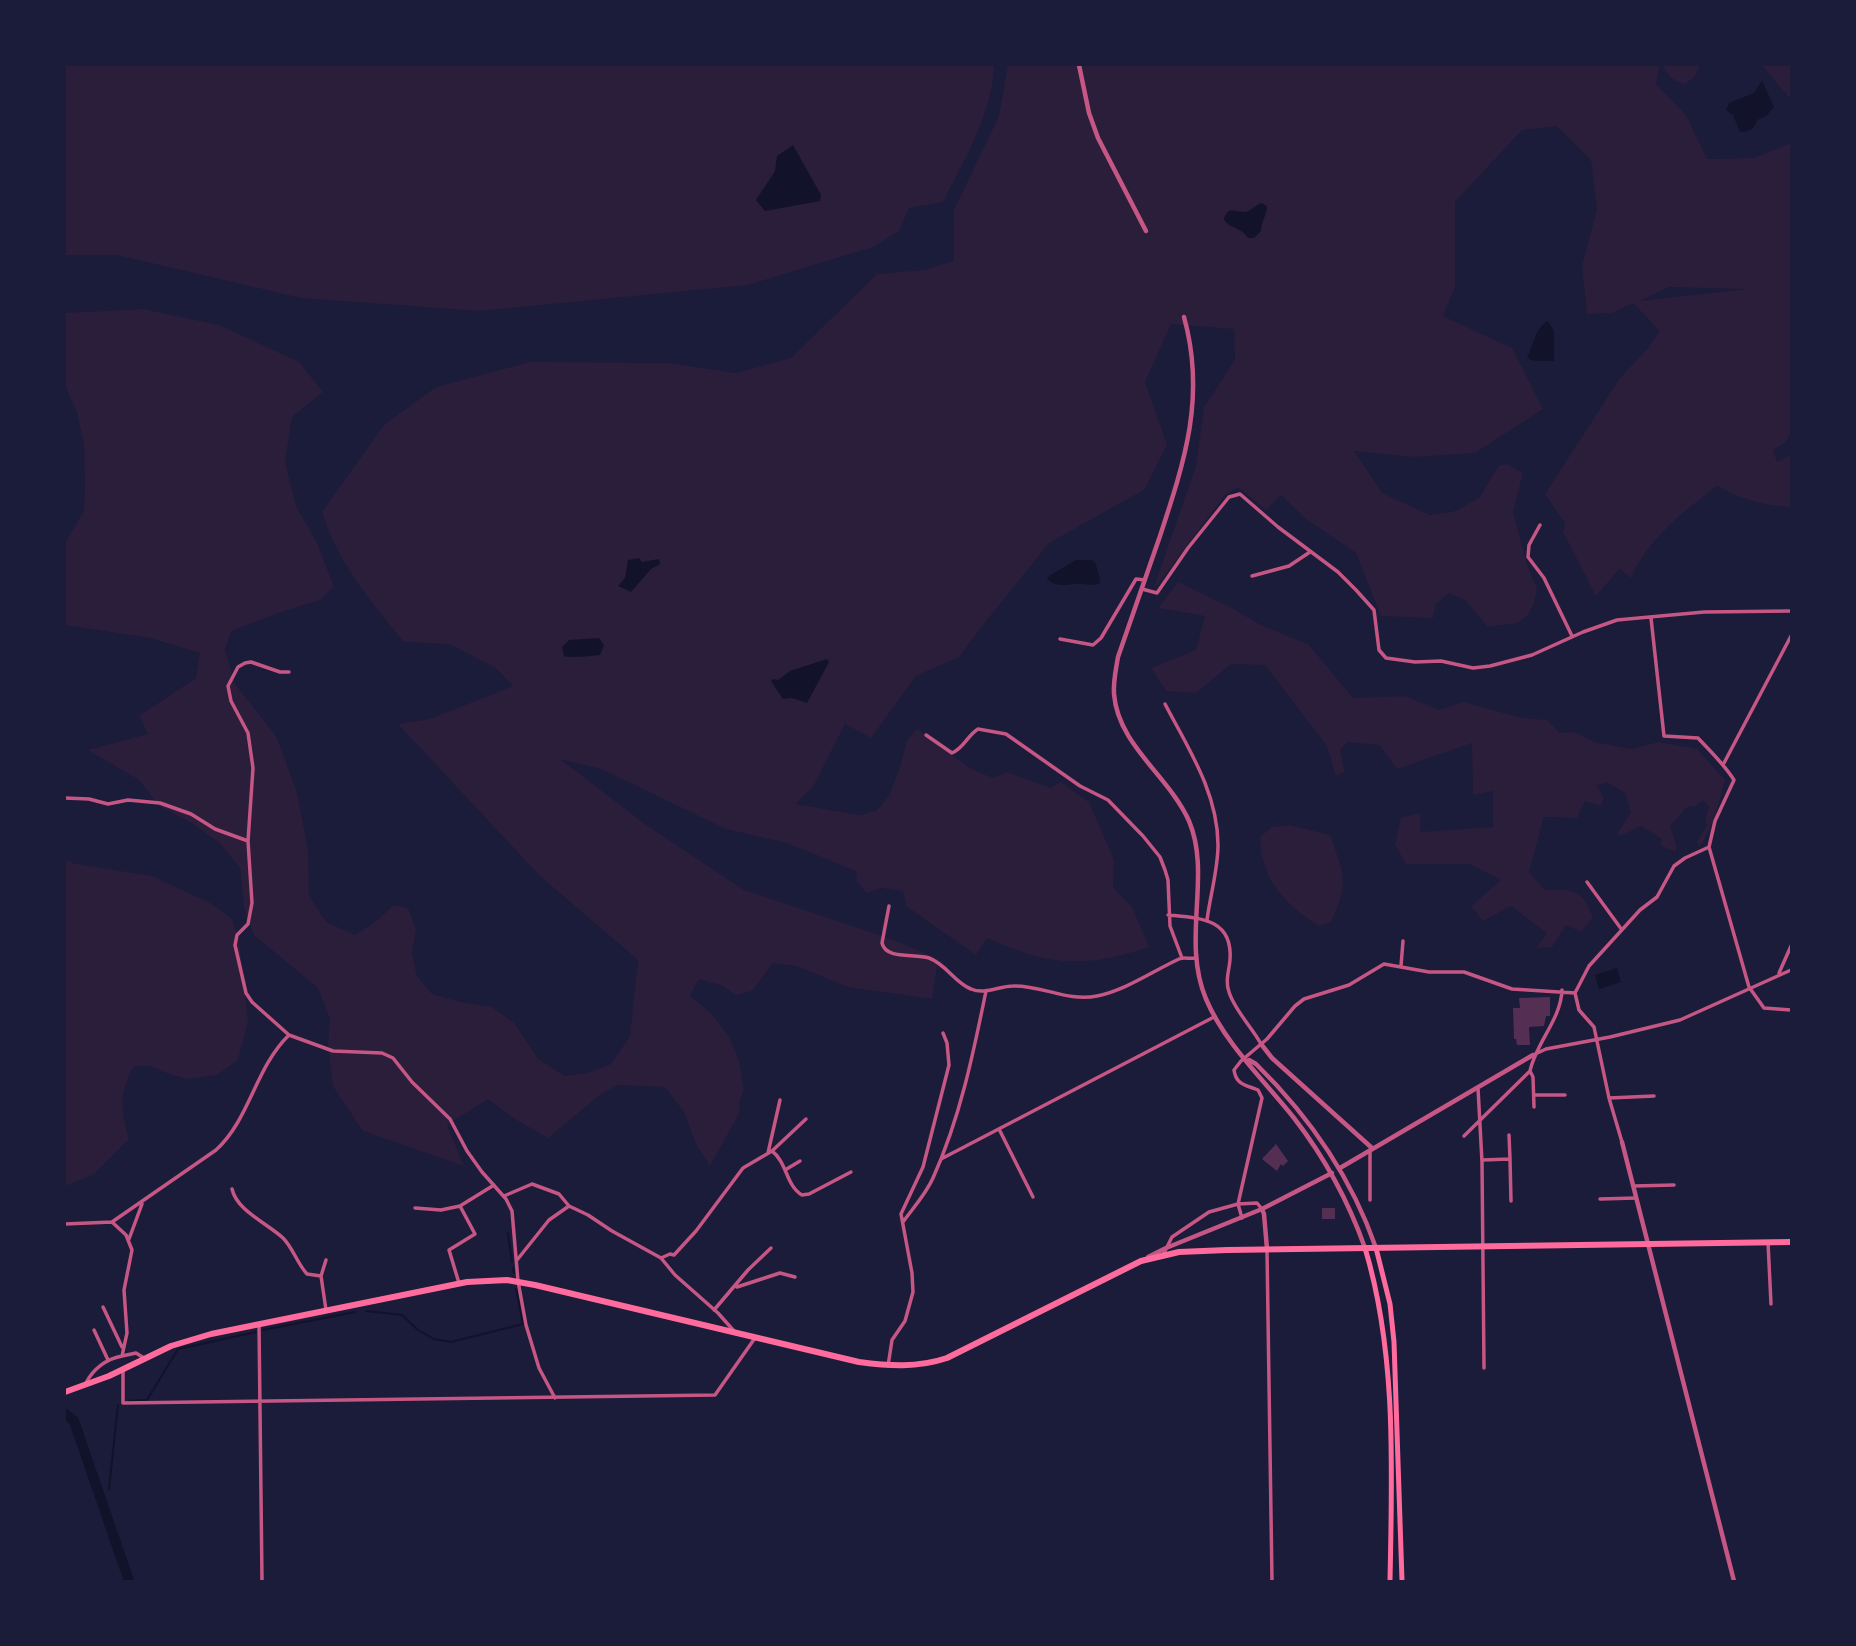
<!DOCTYPE html>
<html>
<head>
<meta charset="utf-8">
<style>
  body { margin:0 }
  #map { position:relative; width:1856px; height:1646px; overflow:hidden; background:#1b1b3a; font-family:Quicksand,sans-serif }
  canvas { display:block }
  .frame { position:absolute; inset:0; border:66px solid #1b1b3a; pointer-events:none }
</style>
</head>
<body>
<div id="map">
<canvas width="1856" height="1646"></canvas>
<div class="frame"></div>
</div>
<script>
const ctx = document.querySelector('canvas').getContext('2d');
ctx.lineJoin = 'round';
function fillPath(path, color) { ctx.fillStyle = color; ctx.fill(path, 'evenodd'); }
function trace(path, color, width, dash) { ctx.strokeStyle = color; ctx.lineWidth = width; ctx.lineCap = dash ? 'butt' : 'round'; ctx.setLineDash(dash || []); ctx.stroke(path); }
const green = new Path2D(`
  M 65,65 L 994,65 C 992,114 965,159 943,202 L 909,208 L 899,231 L 873,247 L 748,285 L 479,311 L 301,298 L 117,255 L 65,255 Z
  M 1008,65 L 1659,65 L 1656,84 L 1686,115 L 1707,159 L 1754,158 L 1791,143 L 1791,435 L 1785,442 L 1773,450 L 1777,462 L 1791,455 L 1791,507 C 1764,506 1741,499 1717,486 C 1684,511 1648,539 1631,578 L 1619,569 L 1596,596 L 1563,532 L 1565,523 L 1545,494 L 1620,378 L 1650,346 L 1660,331 L 1633,303 L 1612,313 L 1587,314 L 1582,266 L 1597,209 L 1591,160 L 1557,126 L 1522,130 L 1455,202 L 1455,287 L 1443,316 L 1512,348 L 1543,409 L 1475,453 L 1413,457 L 1354,451 L 1382,493 L 1430,515 L 1456,511 L 1480,497 L 1499,465 L 1508,465 L 1523,473 L 1513,512 L 1529,571 L 1537,588 L 1534,603 L 1528,615 L 1518,623 L 1488,627 L 1465,600 L 1449,593 L 1436,604 L 1433,618 L 1381,616 L 1356,553 L 1306,519 L 1281,495 L 1266,510 L 1238,487 L 1225,495 L 1156,587 L 1154,587 L 1196,466 L 1204,407 L 1235,360 L 1234,329 L 1171,324 L 1145,382 L 1167,445 L 1144,490 L 1049,543 L 983,625 L 959,657 L 916,676 L 871,738 L 845,724 L 813,787 L 795,804 L 860,815 L 876,811 L 889,796 L 900,767 L 907,740 L 917,729 L 971,769 L 993,778 L 1006,772 L 1051,788 L 1061,782 L 1089,802 L 1114,860 L 1113,887 L 1132,907 L 1149,947 C 1085,969 1048,966 987,938 L 976,955 L 906,906 L 903,891 L 881,888 L 867,893 L 857,882 L 856,871 L 787,843 L 726,829 L 601,769 L 560,759 L 645,824 L 744,890 L 894,940 L 938,959 L 932,999 L 847,987 L 797,966 L 773,963 L 752,991 L 735,995 L 723,986 L 699,979 L 690,996 L 712,1014 L 729,1037 L 739,1060 L 744,1090 L 739,1102 L 740,1112 L 710,1166 L 696,1144 L 684,1112 L 665,1087 L 618,1085 L 601,1094 L 548,1138 L 515,1119 L 488,1099 L 447,1125 L 464,1166 L 363,1131 L 333,1086 L 328,1044 L 330,1019 L 318,988 L 254,935 L 244,907 L 240,868 L 220,843 L 190,822 L 159,806 L 139,780 L 88,750 L 148,734 L 139,716 L 196,678 L 200,653 L 150,638 L 65,625 L 65,543 L 84,511 L 85,483 L 84,445 L 77,412 L 65,386 L 65,313 L 143,309 L 219,325 L 299,362 L 323,392 L 292,417 L 285,462 L 296,506 L 317,543 L 334,587 L 320,600 L 284,611 L 231,631 L 225,650 L 235,684 L 276,736 L 297,792 L 308,851 L 309,896 L 326,922 L 355,935 L 374,923 L 394,905 L 408,908 L 416,929 L 412,954 L 417,976 L 432,994 L 461,1002 L 492,1007 L 514,1023 L 538,1059 L 565,1076 L 588,1073 L 611,1064 L 630,1036 L 638,960 L 539,875 L 398,724 L 430,719 L 513,686 L 496,668 L 449,644 L 404,642 C 370,601 338,563 322,512 L 384,425 L 436,387 L 530,362 L 669,363 L 736,373 L 791,358 L 877,274 L 924,270 L 954,261 L 954,210 L 999,116 ZM 1669,287 L 1747,289 L 1640,301 Z
  M 1663,65 L 1700,65 L 1695,76 L 1685,84 C 1673,81 1667,76 1663,65 Z
  M 1762,65 L 1791,65 L 1791,100 Z
  M 1178,582 L 1230,607 L 1261,625 L 1309,645 L 1353,698 L 1405,696 L 1439,710 L 1463,702 L 1522,718 L 1547,720 L 1560,733 L 1575,732 L 1594,742 L 1632,749 L 1658,742 L 1697,749 L 1725,780 C 1720,799 1711,834 1699,847 L 1697,842 L 1707,825 L 1705,820 L 1709,807 L 1703,800 L 1696,806 L 1687,807 L 1670,826 L 1677,847 L 1676,852 L 1660,845 L 1662,839 L 1641,826 L 1623,835 L 1617,834 L 1631,812 L 1625,793 L 1607,783 L 1596,785 L 1604,797 L 1601,806 L 1585,801 L 1577,818 L 1544,817 L 1529,872 L 1545,890 C 1573,889 1583,890 1593,918 L 1581,932 L 1566,925 L 1552,947 L 1536,948 L 1547,933 L 1511,906 L 1483,921 L 1471,906 L 1501,880 L 1469,864 L 1406,864 L 1395,845 L 1401,818 L 1420,813 L 1420,832 L 1493,827 L 1493,791 L 1473,795 L 1472,743 L 1397,769 L 1379,745 L 1347,742 L 1340,750 L 1345,772 L 1336,776 L 1327,746 L 1265,665 L 1231,664 L 1196,693 L 1166,691 L 1151,668 L 1196,650 L 1205,616 L 1158,608 Z
  M 1290,825 L 1330,835 C 1344,874 1350,882 1331,922 L 1320,926 C 1286,907 1260,878 1260,837 L 1272,827 Z
  M 65,860 L 76,864 L 152,876 L 210,903 L 232,919 L 239,940 L 248,1022 L 238,1060 L 217,1075 L 187,1079 L 169,1074 L 150,1066 L 134,1066 C 118,1095 121,1109 129,1139 L 94,1174 L 65,1186 Z`);
const water = new Path2D(`
  M 1762,81 L 1774,107 L 1766,116 L 1757,120 C 1754,130 1749,132 1740,132 L 1733,115 L 1726,110 L 1729,103 L 1754,93 Z
  M 793,145 L 821,195 L 820,201 L 765,211 L 756,200 L 775,171 L 777,156 Z
  M 1261,203 L 1267,206 C 1267,215 1261,221 1261,231 L 1254,238 L 1248,238 C 1239,225 1230,230 1224,219 C 1228,206 1234,212 1244,212 C 1250,212 1256,205 1261,203 Z
  M 1548,321 L 1554,331 L 1554,361 L 1535,361 L 1527,358 C 1534,345 1534,329 1548,321 Z
  M 639,558 L 642,562 L 659,559 L 660,564 L 651,569 L 631,592 L 618,586 L 625,578 L 628,560 Z
  M 1076,560 L 1092,560 L 1095,562 L 1100,578 L 1099,584 C 1091,586 1083,583 1075,584 C 1064,585 1056,587 1047,579 L 1049,576 Z
  M 599,638 L 604,645 L 600,655 C 593,656 570,658 564,656 L 562,647 L 569,640 Z
  M 827,659 L 829,662 L 807,703 L 792,698 L 783,699 L 771,681 L 773,679 L 778,680 L 790,671 Z
  M 1617,968 L 1621,982 L 1599,989 L 1595,975 Z`);
const stream = new Path2D(`
  M 508,1233 L 512,1262
  M 513,1268 L 514,1273
  M 366,1311 L 402,1315 L 418,1330 L 434,1339 L 451,1342 L 523,1324 L 516,1289
  M 263,1330 L 355,1312
  M 129,1401 L 147,1400 L 178,1349 L 256,1332
  M 109,1489 L 118,1405
  M 98,1493 L 103,1492`);
const river = new Path2D(`
  M 65,1414 L 74,1421 L 129,1581`);
const building = new Path2D(`
  M 1550,997 L 1550,1016 L 1546,1016 L 1544,1026 L 1529,1027 L 1530,1045 L 1517,1045 L 1516,1039 L 1514,1039 L 1513,1008 L 1520,1008 L 1519,998 Z
  M 1276,1144 L 1288,1161 L 1283,1166 L 1281,1164 L 1277,1171 L 1262,1159 Z
  M 1322,1208 L 1335,1208 L 1335,1219 L 1322,1219 Z`);
const minor = new Path2D(`
  M 1540,525 L 1529,545 L 1528,557 L 1544,578 L 1572,636
  M 1252,576 L 1289,566 L 1310,552
  M 1142,589 L 1157,593 L 1188,548 L 1229,497 L 1240,494 L 1278,527 L 1338,572 L 1356,590 L 1374,610 L 1379,650 L 1386,658 L 1415,662 L 1441,661 L 1473,668 L 1490,666 L 1532,655 L 1583,632 L 1617,620 L 1704,612 L 1791,611
  M 1651,618 L 1664,736 L 1698,738 C 1711,752 1724,764 1734,780 L 1715,821 L 1709,847 L 1749,987 L 1764,1008 L 1791,1010
  M 1060,639 L 1093,645 L 1101,638 L 1136,579 L 1145,580
  M 289,672 L 280,672 L 251,662 L 245,663 L 238,667 L 228,686 L 231,701 L 248,733 L 253,768 L 248,841 L 252,903 L 248,924 L 237,935 L 235,945 L 246,993 L 252,1002 L 289,1035 L 333,1051 L 382,1053 L 393,1058 L 412,1082 L 450,1119 L 467,1151 L 482,1172 L 506,1199 L 512,1211 L 518,1281 L 526,1325 L 539,1368 L 555,1398
  M 1165,704 C 1188,748 1218,793 1218,845 C 1218,870 1210,896 1207,920
  M 926,735 L 952,753 C 964,748 967,736 978,729 L 1006,734 L 1080,786 L 1108,800 L 1143,836 L 1160,857 L 1165,870 L 1168,880 L 1170,926 L 1182,958
  M 1724,763 L 1791,636
  M 65,798 L 89,799 L 108,804 L 128,800 L 160,803 L 191,814 L 215,829 L 248,841
  M 1587,882 L 1622,930
  M 889,906 L 882,943 C 886,960 914,953 929,958 C 946,964 955,983 971,989 C 985,995 999,986 1013,986 C 1042,985 1067,1002 1097,996 C 1126,990 1153,971 1179,959 C 1184,957 1189,959 1195,958
  M 1168,915 C 1199,918 1233,918 1230,960 C 1229,971 1225,981 1229,992 C 1235,1011 1252,1027 1261,1044
  M 1401,966 L 1403,941
  M 1779,973 L 1791,946
  M 1533,1055 L 1546,1049 L 1610,1037 L 1680,1020 L 1791,970
  M 1478,1088 L 1482,1162 L 1484,1368
  M 1534,1095 L 1565,1095
  M 1609,1098 L 1654,1096
  M 1534,1107 L 1533,1077 L 1530,1071 C 1536,1043 1561,1019 1562,990
  M 999,1129 L 1033,1197
  M 1464,1136 L 1530,1071
  M 1622,1142 L 1609,1098 L 1594,1027 L 1579,1010 L 1575,993 L 1589,966 L 1640,910 L 1657,897 L 1674,866 L 1685,858 L 1709,847
  M 1370,1150 L 1370,1200
  M 772,1151 L 806,1119
  M 768,1153 L 780,1100
  M 941,1159 L 1214,1017
  M 1510,1159 L 1511,1201
  M 1482,1160 L 1510,1159 L 1509,1135
  M 785,1170 L 800,1161
  M 1634,1186 L 1674,1185
  M 232,1189 C 237,1211 267,1223 283,1238 C 293,1248 297,1263 307,1274 L 321,1276
  M 504,1196 L 532,1184 L 559,1194 L 569,1206
  M 1600,1199 L 1636,1198
  M 415,1208 L 441,1210 L 460,1206
  M 1242,1218 L 1238,1204 L 1262,1098 L 1258,1090 C 1246,1085 1236,1085 1234,1070 L 1241,1061 L 1267,1039 L 1295,1006 L 1304,999 L 1349,985 L 1384,964 L 1429,972 L 1464,972 L 1512,989 L 1575,993
  M 903,1222 C 913,1208 926,1194 933,1178 C 960,1118 973,1055 986,991
  M 65,1224 L 112,1222 L 216,1150 C 250,1119 255,1068 289,1035
  M 129,1239 L 142,1204
  M 1768,1242 L 1771,1304
  M 1267,1251 L 1272,1581
  M 1163,1255 L 1172,1237 L 1209,1212 L 1238,1204 L 1257,1203 L 1262,1209
  M 661,1258 L 670,1254 L 674,1255 L 696,1231 L 743,1168 L 772,1151 C 787,1162 786,1186 802,1195 L 809,1194 L 851,1172
  M 326,1260 L 321,1276 L 326,1310
  M 517,1260 L 549,1220 L 569,1206 L 588,1215 L 612,1231 L 661,1258 L 675,1275 L 718,1313 L 734,1331
  M 459,1283 L 449,1250 L 475,1234 L 460,1206 L 494,1185
  M 737,1287 L 780,1273 L 795,1277
  M 103,1307 L 122,1347
  M 714,1310 L 748,1270 L 771,1248
  M 259,1324 L 262,1581
  M 94,1330 L 108,1360
  M 122,1356 L 136,1353 L 144,1358
  M 888,1366 L 892,1340 L 905,1321 L 913,1292 L 912,1273 L 901,1214 L 923,1167 L 949,1065 L 947,1043 L 943,1033
  M 123,1369 L 123,1403 L 715,1395 L 755,1338
  M 86,1383 C 93,1369 106,1359 122,1356 L 127,1333 L 124,1290 L 132,1250 L 126,1235 L 112,1222`);
const tertiary = new Path2D(`
  M 1079,65 L 1089,113 L 1098,138 L 1146,231
  M 1184,317 C 1206,396 1185,460 1160,536 C 1146,576 1132,617 1118,657 C 1116,669 1113,682 1114,694 C 1118,745 1169,776 1189,821 C 1212,875 1181,940 1206,999 C 1225,1044 1264,1080 1294,1118 C 1325,1158 1348,1200 1365,1248
  M 1261,1044 L 1272,1058 L 1372,1148
  M 1249,1060 L 1256,1064 C 1310,1117 1351,1176 1376,1248
  M 1622,1142 L 1734,1581
  M 1340,1168 L 1533,1055
  M 1262,1209 L 1264,1214 L 1267,1249
  M 1148,1257 L 1166,1248 L 1262,1209 L 1332,1173`);
const secondary = new Path2D(`
  M 1365,1248 C 1397,1354 1392,1471 1390,1581
  M 1376,1248 L 1390,1304 L 1394,1342 L 1402,1581`);
const primary = new Path2D(`
  M 65,1392 L 109,1376 L 171,1346 L 211,1334 L 467,1282 L 507,1280 L 535,1285 L 859,1362 C 889,1366 917,1368 947,1358 L 1141,1261 L 1179,1252 L 1227,1250 L 1791,1242`);
fillPath(green, '#2a1e3b');
fillPath(water, '#12122b');
trace(stream, '#12122b', 2);
trace(river, '#12122b', 10);
fillPath(building, '#542f53');
trace(minor, '#c65784', 3.5);
trace(tertiary, '#c65784', 4.5);
trace(secondary, '#ff6b9d', 5);
trace(primary, '#ff6b9d', 6);
</script>
</body>
</html>
